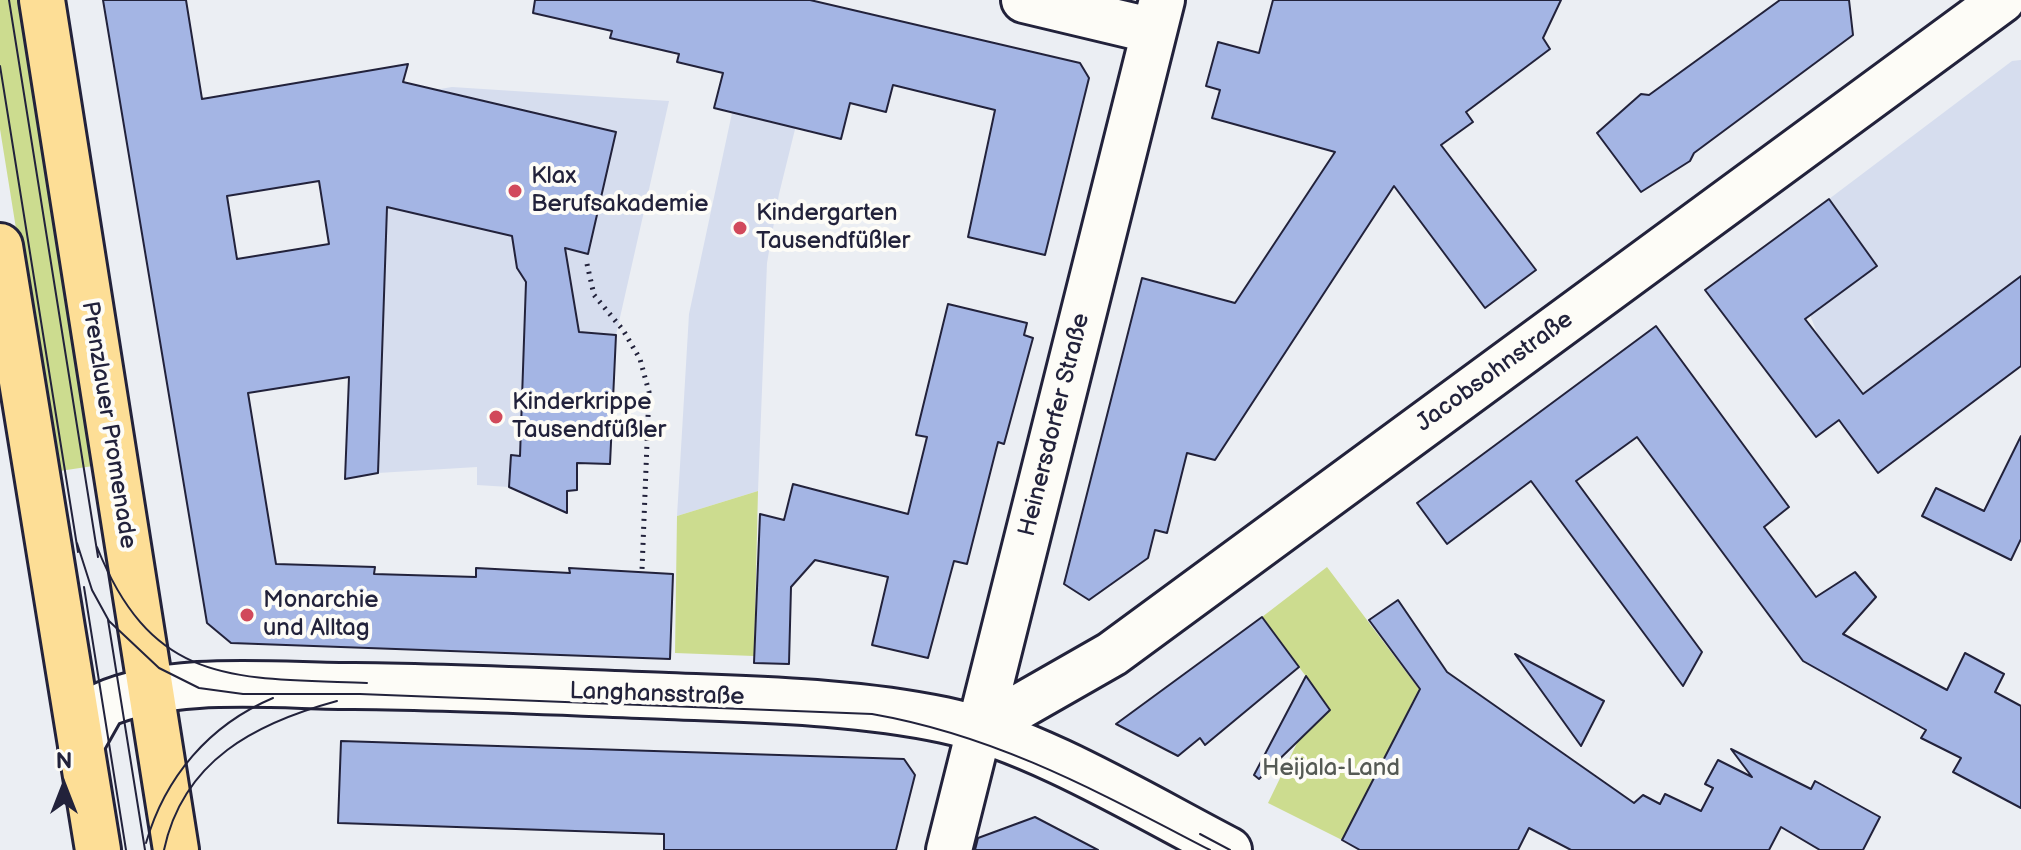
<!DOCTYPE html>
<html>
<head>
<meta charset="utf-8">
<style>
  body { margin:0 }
  #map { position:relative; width:2021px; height:850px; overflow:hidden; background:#ebeef3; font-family:"Balsamiq Sans",sans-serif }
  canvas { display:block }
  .north { position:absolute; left:24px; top:746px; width:80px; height:80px; -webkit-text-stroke:6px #fdfcf7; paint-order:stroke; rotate:0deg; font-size:22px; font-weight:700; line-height:32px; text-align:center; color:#22223b }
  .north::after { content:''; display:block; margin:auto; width:28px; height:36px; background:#22223b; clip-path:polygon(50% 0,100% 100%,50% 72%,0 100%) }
</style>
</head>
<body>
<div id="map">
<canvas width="2021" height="850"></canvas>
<div class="north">N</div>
</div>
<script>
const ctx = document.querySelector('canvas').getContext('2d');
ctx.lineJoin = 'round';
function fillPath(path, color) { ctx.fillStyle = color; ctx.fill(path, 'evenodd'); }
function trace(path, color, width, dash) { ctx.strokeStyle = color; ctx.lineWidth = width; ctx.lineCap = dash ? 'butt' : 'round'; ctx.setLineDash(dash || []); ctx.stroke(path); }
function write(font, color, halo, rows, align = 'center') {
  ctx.font = font + ' "Balsamiq Sans",sans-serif'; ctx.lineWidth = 8; ctx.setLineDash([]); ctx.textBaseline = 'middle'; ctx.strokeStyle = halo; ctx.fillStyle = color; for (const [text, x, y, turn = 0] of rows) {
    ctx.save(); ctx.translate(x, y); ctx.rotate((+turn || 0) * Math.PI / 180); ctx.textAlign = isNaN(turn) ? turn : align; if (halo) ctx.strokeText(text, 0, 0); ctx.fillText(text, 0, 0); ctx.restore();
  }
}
const built = new Path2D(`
  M 741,0 L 810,0 L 826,4 L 779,194 L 767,263 L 758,491 L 677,516 L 689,314 L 732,113 L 714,108 Z
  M 2021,60 L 2021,276 L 1864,393 L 1818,335 L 1810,315 L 1829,199 L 2012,61 Z
  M 452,87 L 669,101 L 616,335 L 610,464 L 577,463 L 577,490 L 567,491 L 567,514 L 509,487 L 477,485 L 477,467 L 378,473 L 386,251 L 381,170 L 399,96 Z`);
const green = new Path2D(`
  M 0,0 L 19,0 L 93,466 L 60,471 L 55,439 L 50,440 L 0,129 Z
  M 758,491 L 754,656 L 675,653 L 677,516 Z
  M 1327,567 L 1419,689 L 1342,840 L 1268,803 L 1298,741 L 1330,709 L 1262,617 Z`);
const building = new Path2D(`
  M 103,0 L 186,0 L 202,99 L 408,64 L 403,82 L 616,132 L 588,254 L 565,248 L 579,332 L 616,335 L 610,464 L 577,463 L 577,490 L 567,491 L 567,513 L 509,487 L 511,455 L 520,456 L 526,282 L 517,268 L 512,236 L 387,207 L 378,473 L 345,479 L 349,377 L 248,393 L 276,564 L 375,567 L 374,574 L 476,577 L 476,568 L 570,573 L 569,568 L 673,574 L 670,659 L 231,643 L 207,623 ZM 319,181 L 329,244 L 237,259 L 227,196 Z
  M 535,0 L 810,0 L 1080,63 L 1089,78 L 1045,255 L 968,237 L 995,110 L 893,85 L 886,112 L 850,103 L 841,139 L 714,108 L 723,73 L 677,62 L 679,54 L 610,38 L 612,31 L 533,13 Z
  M 1273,0 L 1561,0 L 1543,38 L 1550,49 L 1466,112 L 1473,122 L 1441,145 L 1536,270 L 1485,308 L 1394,186 L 1215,460 L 1187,453 L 1167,533 L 1155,530 L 1148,558 L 1089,600 L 1064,584 L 1142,278 L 1235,303 L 1335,152 L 1212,118 L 1220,90 L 1206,86 L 1218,42 L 1259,53 Z
  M 1780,0 L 1849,0 L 1853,35 L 1694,153 L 1690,161 L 1641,192 L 1597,133 L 1641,94 L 1649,95 Z
  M 1829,199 L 1877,266 L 1805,319 L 1863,394 L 2021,276 L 2021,366 L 1878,473 L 1839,420 L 1816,437 L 1705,290 Z
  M 948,304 L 1027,323 L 1024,335 L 1033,338 L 1004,444 L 998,442 L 967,564 L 954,561 L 928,658 L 872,645 L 888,577 L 815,560 L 791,587 L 789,664 L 754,663 L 760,514 L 784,520 L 793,484 L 908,514 L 927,437 L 916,435 Z
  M 1656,326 L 1789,507 L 1764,527 L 1816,597 L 1855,572 L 1876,597 L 1843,634 L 1947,690 L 1965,653 L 2004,674 L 1995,692 L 2021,706 L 2021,808 L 1953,772 L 1961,758 L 1921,738 L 1926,730 L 1803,661 L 1637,437 L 1576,481 L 1702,652 L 1683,686 L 1531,481 L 1447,544 L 1417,503 Z
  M 2021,436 L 2021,539 L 2011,560 L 1922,516 L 1936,488 L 1984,511 Z
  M 1398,600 L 1447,672 L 1634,803 L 1643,795 L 1660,804 L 1665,794 L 1701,811 L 1713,788 L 1705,784 L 1718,760 L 1752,777 L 1731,749 L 1811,789 L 1815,781 L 1880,817 L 1863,850 L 1820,850 L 1781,827 L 1769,850 L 1571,850 L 1529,828 L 1518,850 L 1360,850 L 1342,840 L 1420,689 L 1369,620 Z
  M 1262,617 L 1299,667 L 1205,745 L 1200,738 L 1178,756 L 1116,724 Z
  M 1515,654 L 1604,701 L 1581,746 Z
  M 1306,676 L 1330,710 L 1259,779 L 1254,775 Z
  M 341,741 L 904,759 L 915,775 L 896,850 L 664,850 L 664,834 L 338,823 Z
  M 1035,817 L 1098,850 L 975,850 L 978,838 Z`);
const path = new Path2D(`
  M 587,264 L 594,295 L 623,330 L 640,359 L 649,392 L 642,570`);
const minor = new Path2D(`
  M 1024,0 L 1154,31
  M 979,730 L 1112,654 L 2002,0
  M 81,744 L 103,705 C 173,674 277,686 354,686 C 459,687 563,692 668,696 C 760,700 853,701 944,720 C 1034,739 1146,807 1229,850
  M 949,850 L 1162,0`);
const major = new Path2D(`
  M 42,0 L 176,850
  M 0,246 L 98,850`);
const tram = new Path2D(`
  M 9,0 L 98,557
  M 0,66 L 78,552
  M 77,543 L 92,590 L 109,621 L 159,668 L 199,688 L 243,694 L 360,694 L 872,714 C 998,736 1098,792 1210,850
  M 97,547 C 153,687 235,678 367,683
  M 84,587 L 126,850
  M 108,620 L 145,850
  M 1200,834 L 1230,850
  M 146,843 C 165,777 209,725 273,698
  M 164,850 C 183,760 256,723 337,701`);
const markers = [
  [515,191,8,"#d1495b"],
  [740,228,8,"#d1495b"],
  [496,417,8,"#d1495b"],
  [247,615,8,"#d1495b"]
];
const poiNames = [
  ["Klax",531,177],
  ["Berufsakademie",531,205],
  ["Kindergarten",756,214],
  ["Tausendfüßler",756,242],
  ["Kinderkrippe",512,403],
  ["Tausendfüßler",512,431],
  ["Monarchie",263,601],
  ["und Alltag",263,629]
];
const streetNames = [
  ["Jacobsohnstraße",1495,372,-36],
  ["Prenzlauer Promenade",108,425,81],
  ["Heinersdorfer Straße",1055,425,-76],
  ["Langhansstraße",657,695,2]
];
const parkNames = [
  ["Heijala-Land",1331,769]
];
fillPath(built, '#d6ddee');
fillPath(green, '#ccdc8f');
fillPath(building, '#a4b5e4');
trace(building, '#22223b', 2);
trace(minor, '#22223b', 50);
trace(major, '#22223b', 50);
trace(path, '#22223b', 5, [2, 6]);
trace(minor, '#fdfcf7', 44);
trace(major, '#fdde96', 44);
trace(tram, '#22223b', 2);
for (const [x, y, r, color] of markers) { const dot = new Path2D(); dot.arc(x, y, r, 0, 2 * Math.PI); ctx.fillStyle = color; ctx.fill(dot); trace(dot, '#fdfcf7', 3); }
write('24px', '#22223b', '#fdfcf7', poiNames, 'left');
write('24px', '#22223b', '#fdfcf7', streetNames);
write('24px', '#555a54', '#fdfcf7', parkNames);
</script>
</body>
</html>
